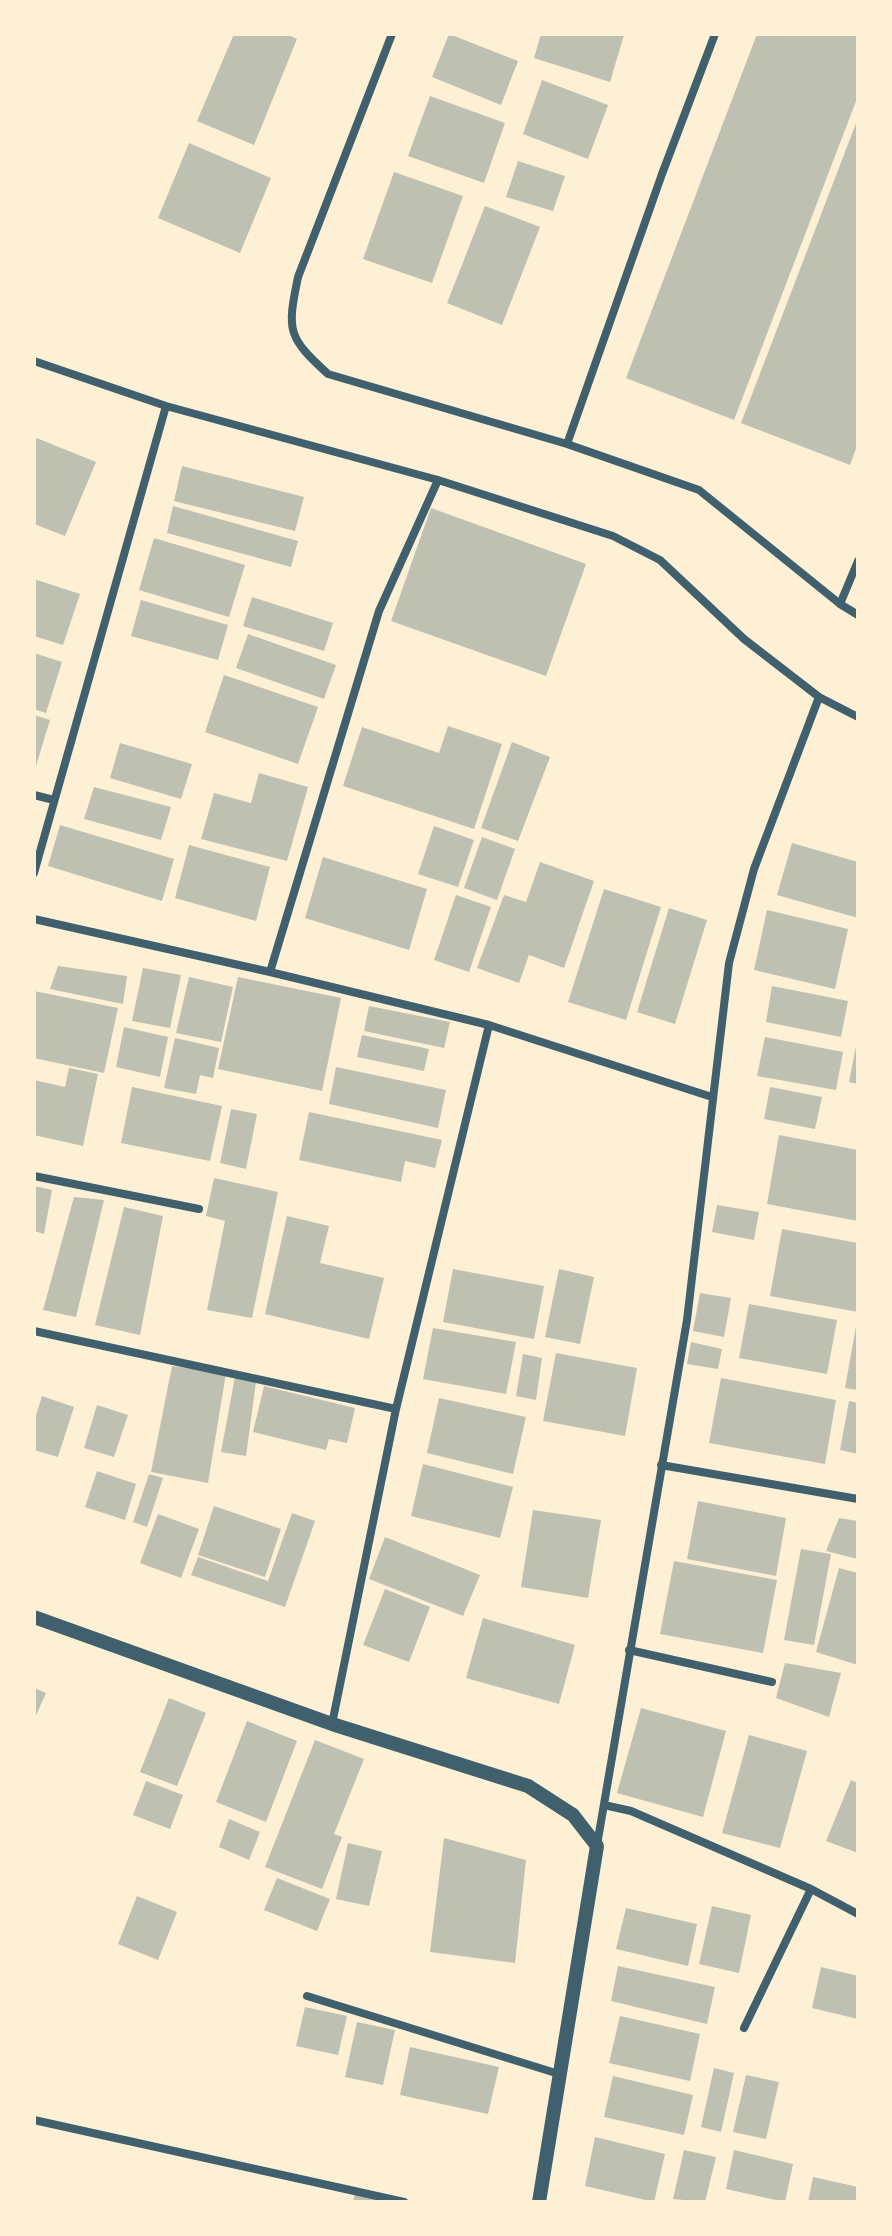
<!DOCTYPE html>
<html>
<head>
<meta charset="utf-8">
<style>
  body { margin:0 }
  #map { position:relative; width:892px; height:2236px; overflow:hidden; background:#fdf0d5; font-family:"Playfair Display",serif }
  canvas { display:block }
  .frame { position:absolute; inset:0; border:36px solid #fdf0d5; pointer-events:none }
</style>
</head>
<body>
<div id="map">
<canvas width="892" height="2236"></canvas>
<div class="frame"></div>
</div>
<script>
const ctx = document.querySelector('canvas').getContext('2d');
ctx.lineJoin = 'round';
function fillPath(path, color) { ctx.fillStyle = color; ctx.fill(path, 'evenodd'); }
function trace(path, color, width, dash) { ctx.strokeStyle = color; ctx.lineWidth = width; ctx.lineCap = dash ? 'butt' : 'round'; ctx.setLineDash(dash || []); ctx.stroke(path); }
const building = new Path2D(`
  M 234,34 L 286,34 L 297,39 L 254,145 L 197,121 Z
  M 449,34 L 518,61 L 501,105 L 432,77 Z
  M 541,34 L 624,35 L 610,82 L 534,58 Z
  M 757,34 L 858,34 L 858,96 L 734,420 L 626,378 Z
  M 542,80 L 608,105 L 588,159 L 523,134 Z
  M 430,96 L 505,123 L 484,183 L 408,156 Z
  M 858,118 L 858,443 L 850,465 L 741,423 Z
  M 189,143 L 271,178 L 240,253 L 158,218 Z
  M 518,161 L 565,176 L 553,211 L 506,197 Z
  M 394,172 L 463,196 L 432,283 L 363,259 Z
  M 485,206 L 540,227 L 502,325 L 447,303 Z
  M 34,437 L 96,462 L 65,536 L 34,524 Z
  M 182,466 L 304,497 L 295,531 L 174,501 Z
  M 173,506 L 298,541 L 291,567 L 167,533 Z
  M 431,508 L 586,564 L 546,676 L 391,621 Z
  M 154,538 L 245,565 L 229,617 L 139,590 Z
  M 34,579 L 80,594 L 63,645 L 34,636 Z
  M 252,597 L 333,623 L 324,651 L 243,626 Z
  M 141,600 L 228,625 L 218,660 L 131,636 Z
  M 248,634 L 336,665 L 324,699 L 236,668 Z
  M 34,653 L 62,662 L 46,713 L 34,709 Z
  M 224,675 L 318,707 L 298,764 L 205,732 Z
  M 34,715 L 50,720 L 35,769 L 34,768 Z
  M 448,726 L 502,744 L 474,829 L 343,786 L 362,727 L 439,753 Z
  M 512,742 L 550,757 L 518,841 L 481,828 Z
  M 120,743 L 192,764 L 181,799 L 110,778 Z
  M 259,773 L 308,787 L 287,861 L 201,839 L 214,793 L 251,803 Z
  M 94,787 L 171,807 L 161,840 L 84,819 Z
  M 60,825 L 174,859 L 162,901 L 48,866 Z
  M 434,826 L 474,840 L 458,887 L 418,874 Z
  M 482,837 L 515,849 L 497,900 L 464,888 Z
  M 792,843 L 858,862 L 858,918 L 777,895 Z
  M 189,845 L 270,867 L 256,921 L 175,898 Z
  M 323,857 L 427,889 L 409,950 L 305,918 Z
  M 540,862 L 594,881 L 564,968 L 529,955 L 519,983 L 477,968 L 504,895 L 526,902 Z
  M 604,889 L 661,907 L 626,1020 L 568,1002 Z
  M 456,895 L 491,907 L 469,972 L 434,960 Z
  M 669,908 L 707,920 L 675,1024 L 637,1012 Z
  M 767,910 L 848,929 L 835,989 L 754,970 Z
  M 58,966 L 127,976 L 123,1004 L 50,989 Z
  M 143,968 L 181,975 L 170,1028 L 132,1021 Z
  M 189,977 L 233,987 L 221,1042 L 176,1033 Z
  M 238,977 L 341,998 L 322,1091 L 218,1069 Z
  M 772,986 L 848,1001 L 841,1037 L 766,1022 Z
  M 34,991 L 118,1008 L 104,1073 L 34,1058 Z
  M 369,1006 L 450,1022 L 444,1048 L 364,1031 Z
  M 124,1027 L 168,1037 L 160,1077 L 116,1067 Z
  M 362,1035 L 429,1049 L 424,1071 L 357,1057 Z
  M 765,1037 L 843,1052 L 836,1090 L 757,1076 Z
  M 175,1038 L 219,1048 L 213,1078 L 200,1075 L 196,1094 L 164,1088 Z
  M 857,1041 L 858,1042 L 858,1084 L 849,1082 Z
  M 336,1067 L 446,1090 L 438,1128 L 329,1104 Z
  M 69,1068 L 98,1074 L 83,1146 L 34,1135 L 34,1080 L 65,1087 Z
  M 132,1087 L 222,1106 L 210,1161 L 121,1143 Z
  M 770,1087 L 822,1097 L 815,1129 L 764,1119 Z
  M 231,1109 L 257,1114 L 246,1169 L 220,1163 Z
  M 309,1112 L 442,1140 L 435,1168 L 405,1161 L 401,1182 L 299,1160 Z
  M 779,1135 L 858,1150 L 858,1221 L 767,1204 Z
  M 214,1178 L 278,1192 L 252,1318 L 207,1310 L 225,1221 L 206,1216 Z
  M 34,1186 L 52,1190 L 44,1234 L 34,1231 Z
  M 74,1197 L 104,1200 L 76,1317 L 43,1310 Z
  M 717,1205 L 759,1212 L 754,1240 L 712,1232 Z
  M 124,1207 L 163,1216 L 140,1335 L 95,1325 Z
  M 287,1216 L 329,1226 L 320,1263 L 384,1278 L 369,1339 L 265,1314 Z
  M 782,1229 L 858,1243 L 858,1312 L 770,1296 Z
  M 453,1269 L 544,1286 L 534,1339 L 443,1322 Z
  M 559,1269 L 594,1277 L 580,1344 L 545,1337 Z
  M 700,1293 L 731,1298 L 724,1337 L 693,1331 Z
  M 749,1304 L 837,1320 L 827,1374 L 739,1358 Z
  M 856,1326 L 858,1326 L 858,1390 L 845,1388 Z
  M 433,1328 L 516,1342 L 506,1394 L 423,1379 Z
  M 691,1342 L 722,1349 L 718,1369 L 687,1364 Z
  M 556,1353 L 637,1368 L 625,1436 L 543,1421 Z
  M 523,1354 L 542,1358 L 536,1400 L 516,1396 Z
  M 172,1366 L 226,1373 L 208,1483 L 151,1472 Z
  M 235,1377 L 256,1382 L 246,1456 L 221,1452 Z
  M 721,1378 L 836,1400 L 825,1464 L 709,1443 Z
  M 264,1386 L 355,1408 L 347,1443 L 329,1439 L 326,1450 L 253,1432 Z
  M 42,1396 L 74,1407 L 58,1457 L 34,1450 L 34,1422 Z
  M 439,1398 L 526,1417 L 513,1474 L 427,1453 Z
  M 849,1401 L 858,1403 L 858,1454 L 840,1450 Z
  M 97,1405 L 128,1415 L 114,1457 L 84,1448 Z
  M 423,1464 L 513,1487 L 500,1538 L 411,1516 Z
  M 97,1471 L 136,1484 L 125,1520 L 85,1507 Z
  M 149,1474 L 163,1478 L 147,1527 L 133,1522 Z
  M 698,1501 L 786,1518 L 776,1576 L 687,1559 Z
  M 214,1506 L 281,1529 L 265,1577 L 198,1555 Z
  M 533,1510 L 601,1520 L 588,1598 L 521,1587 Z
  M 292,1513 L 315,1521 L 285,1607 L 191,1575 L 198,1557 L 268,1581 Z
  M 158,1514 L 199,1529 L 181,1578 L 140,1563 Z
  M 839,1518 L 858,1521 L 858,1559 L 826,1551 Z
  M 385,1537 L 480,1575 L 463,1616 L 369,1579 Z
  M 801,1549 L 831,1554 L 814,1645 L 784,1640 Z
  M 674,1561 L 777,1580 L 763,1653 L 660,1634 Z
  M 839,1568 L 858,1573 L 858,1665 L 816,1652 Z
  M 385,1589 L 430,1607 L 409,1662 L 363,1645 Z
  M 483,1618 L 575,1645 L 559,1704 L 466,1678 Z
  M 785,1663 L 841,1673 L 829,1717 L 776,1698 Z
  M 34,1688 L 46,1693 L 34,1720 Z
  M 169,1698 L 206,1713 L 177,1786 L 140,1772 Z
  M 641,1708 L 726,1731 L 703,1817 L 617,1793 Z
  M 247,1721 L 297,1741 L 266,1822 L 216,1802 Z
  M 749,1735 L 807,1751 L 780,1848 L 722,1833 Z
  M 315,1740 L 364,1759 L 334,1834 L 342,1837 L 322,1889 L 265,1867 Z
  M 851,1780 L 858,1783 L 858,1853 L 826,1841 Z
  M 146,1781 L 183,1795 L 170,1829 L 133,1815 Z
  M 229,1819 L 260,1832 L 249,1860 L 219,1847 Z
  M 444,1838 L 526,1860 L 515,1963 L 430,1952 Z
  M 348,1843 L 382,1851 L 369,1906 L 336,1899 Z
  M 277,1878 L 330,1899 L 317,1931 L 264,1910 Z
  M 137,1896 L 177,1912 L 158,1960 L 118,1944 Z
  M 712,1906 L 751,1915 L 739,1973 L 699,1964 Z
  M 626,1908 L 697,1924 L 688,1966 L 616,1949 Z
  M 618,1966 L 715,1987 L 707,2024 L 611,2001 Z
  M 821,1967 L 858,1976 L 858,2019 L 812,2008 Z
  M 305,2007 L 347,2016 L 338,2055 L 296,2046 Z
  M 620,2016 L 700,2034 L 690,2081 L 609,2063 Z
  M 357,2022 L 395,2030 L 383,2085 L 345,2077 Z
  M 410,2047 L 499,2067 L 488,2114 L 400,2095 Z
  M 714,2068 L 734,2073 L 721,2132 L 701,2127 Z
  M 746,2075 L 779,2082 L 766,2139 L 733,2132 Z
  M 613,2076 L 693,2095 L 684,2135 L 604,2117 Z
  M 595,2137 L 665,2154 L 654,2202 L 585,2186 Z
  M 684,2150 L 716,2157 L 705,2202 L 673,2199 Z
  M 734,2150 L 793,2164 L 785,2202 L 726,2189 Z
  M 813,2177 L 858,2187 L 858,2202 L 808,2202 Z
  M 355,2193 L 388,2202 L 353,2202 Z`);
const minor = new Path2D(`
  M 392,34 L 298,277 C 287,330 287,337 328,374 L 567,444 L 699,490 L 840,604 L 858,615
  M 34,361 L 166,406 L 438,480 L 613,536 L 660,560 L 744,639 L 819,697 L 858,717
  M 567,444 L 662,174 L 715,34
  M 840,604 L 858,561
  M 34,795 L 54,800
  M 34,873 L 166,406
  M 34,919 L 270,972 L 489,1025 L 712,1097
  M 270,972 L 379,611 L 438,480
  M 34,1176 L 199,1209
  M 34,1331 L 396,1409
  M 661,1465 L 858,1499
  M 629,1650 L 772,1682
  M 332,1724 L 396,1409 L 489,1025
  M 604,1805 L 631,1811 L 811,1889 L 858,1914
  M 597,1845 L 687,1320 L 729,963 L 754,869 L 819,697
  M 307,1996 L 559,2074
  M 744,2028 L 811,1889
  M 34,2120 L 404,2202`);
const tertiary = new Path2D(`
  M 34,1617 L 332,1724 L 528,1786 L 573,1815 L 597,1846 L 539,2202`);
fillPath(building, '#bec0b2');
trace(minor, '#3f606c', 8);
trace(tertiary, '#3f606c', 14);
</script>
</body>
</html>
